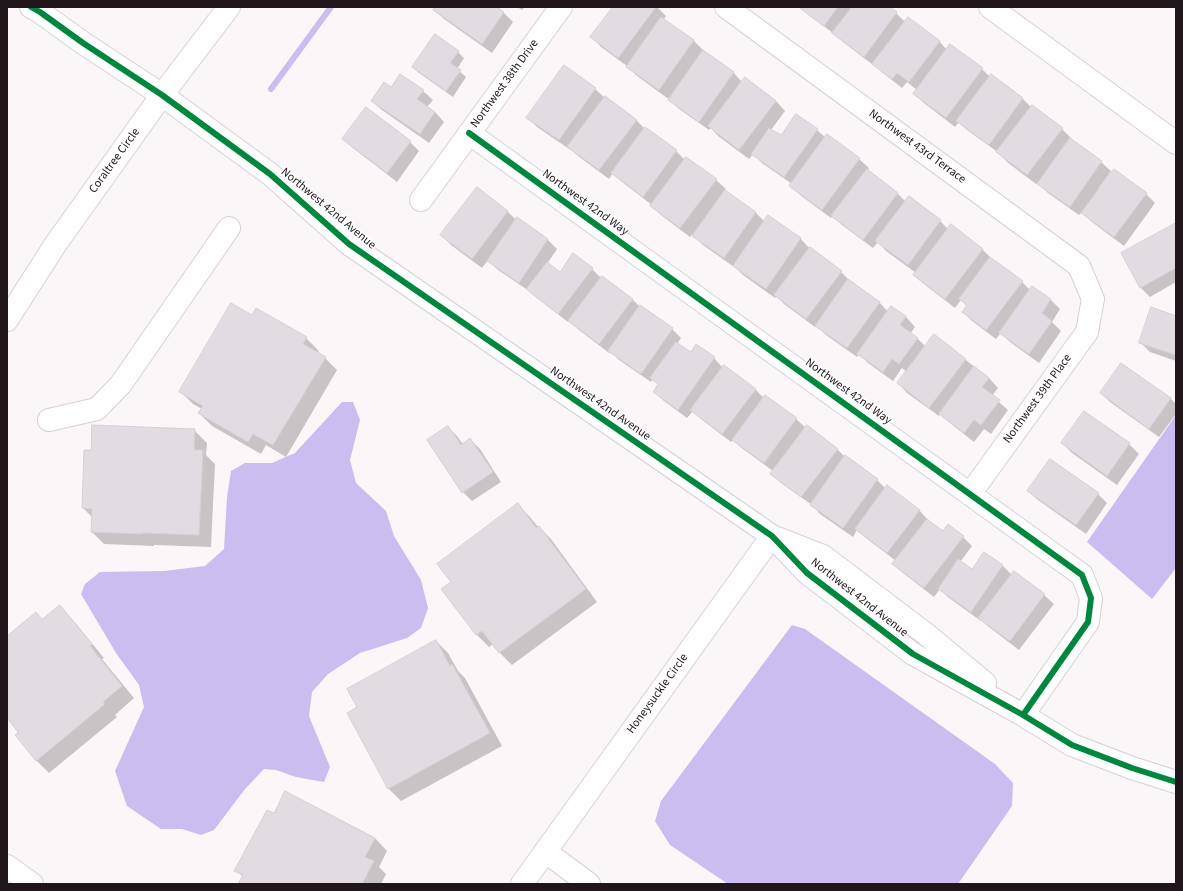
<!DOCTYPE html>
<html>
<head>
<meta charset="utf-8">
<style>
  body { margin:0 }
  #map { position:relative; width:1183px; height:891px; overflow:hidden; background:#fbf6f8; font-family:"Source Sans 3",sans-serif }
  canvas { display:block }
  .frame { position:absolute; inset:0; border:8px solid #20151a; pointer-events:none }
</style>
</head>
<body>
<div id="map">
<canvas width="1183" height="891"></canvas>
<div class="frame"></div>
</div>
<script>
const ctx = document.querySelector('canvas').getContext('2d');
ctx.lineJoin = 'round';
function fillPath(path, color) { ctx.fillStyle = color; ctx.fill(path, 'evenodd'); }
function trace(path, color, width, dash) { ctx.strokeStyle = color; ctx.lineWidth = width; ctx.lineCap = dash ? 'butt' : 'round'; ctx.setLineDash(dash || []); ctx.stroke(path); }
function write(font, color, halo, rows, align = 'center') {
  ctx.font = font + ' "Source Sans 3",sans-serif'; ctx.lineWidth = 3; ctx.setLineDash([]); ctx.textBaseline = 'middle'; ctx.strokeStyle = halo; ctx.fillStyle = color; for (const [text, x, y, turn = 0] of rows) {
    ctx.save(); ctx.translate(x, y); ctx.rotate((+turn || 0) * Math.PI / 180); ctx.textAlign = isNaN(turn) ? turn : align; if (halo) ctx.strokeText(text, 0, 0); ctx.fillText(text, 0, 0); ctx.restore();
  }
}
const water = new Path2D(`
  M 342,402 L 353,402 L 360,420 L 350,460 L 356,483 L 386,511 L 394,536 L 421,580 L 428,608 L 421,628 L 407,638 L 360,653 L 328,674 L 312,692 L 309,716 L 330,767 L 324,782 L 296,777 L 276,770 L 264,769 L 245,789 L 214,830 L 201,835 L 182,829 L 161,829 L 127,806 L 115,771 L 144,707 L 139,685 L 116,653 L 81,594 L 85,584 L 100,572 L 164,571 L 205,566 L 224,549 L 227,497 L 231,471 L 245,463 L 272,463 L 295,453 Z
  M 1176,415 L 1176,568 L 1152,599 L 1087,542 Z
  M 792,625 L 805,629 L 995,764 L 1013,783 L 1012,806 L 958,884 L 728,884 L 670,845 L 655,821 L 661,801 Z`);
const shadow = new Path2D(`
  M 436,7 L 496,7 L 504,13 L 513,22 L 492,53 L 444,19 L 434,10 Z
  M 517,7 L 525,7 L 522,10 Z
  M 614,7 L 657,7 L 666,16 L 664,19 L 694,41 L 703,50 L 733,72 L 742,82 L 745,78 L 776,101 L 785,111 L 771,130 L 781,137 L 817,130 L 826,138 L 859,159 L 869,168 L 867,171 L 898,194 L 906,202 L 940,221 L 948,229 L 982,249 L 992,259 L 1022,282 L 1030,290 L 1032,287 L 1051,300 L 1060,309 L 1052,322 L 1061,331 L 1039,363 L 1010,342 L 1001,333 L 996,339 L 972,321 L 963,312 L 967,306 L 961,300 L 955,308 L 924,284 L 914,275 L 916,273 L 886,251 L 878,242 L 873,248 L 842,225 L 833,216 L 831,218 L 800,195 L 791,186 L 792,184 L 762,163 L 753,154 L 749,159 L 718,136 L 711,128 L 709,130 L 679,109 L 670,100 L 637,76 L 627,66 L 601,47 L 592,37 Z
  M 799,7 L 888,7 L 896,13 L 905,22 L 939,41 L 947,50 L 982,69 L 990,77 L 991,76 L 1023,99 L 1032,108 L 1062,129 L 1071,138 L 1070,140 L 1101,162 L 1111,171 L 1098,189 L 1100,190 L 1146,194 L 1155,203 L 1124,246 L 1092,222 L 1082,212 L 1079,215 L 1048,193 L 1038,183 L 1036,184 L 1007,162 L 999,153 L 967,130 L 959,122 L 955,127 L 924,103 L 915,94 L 917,90 L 907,82 L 902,88 L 883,73 L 874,64 L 873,65 L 843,42 L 834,34 Z
  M 458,52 L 464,58 L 457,69 L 466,77 L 453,97 L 419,73 L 413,67 Z
  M 392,89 L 423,91 L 433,100 L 427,107 L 435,112 L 444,122 L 429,143 L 382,110 L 372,101 Z
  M 595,89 L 605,98 L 636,120 L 645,129 L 676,151 L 685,160 L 716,180 L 726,189 L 724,191 L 756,213 L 765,222 L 769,216 L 801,239 L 810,249 L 841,272 L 850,281 L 879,302 L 888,312 L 891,307 L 906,317 L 915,327 L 910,334 L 917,338 L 926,347 L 935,336 L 989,378 L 998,388 L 992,396 L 1008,410 L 991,434 L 984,429 L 974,442 L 950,423 L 940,414 L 939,416 L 907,393 L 898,383 L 907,372 L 902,368 L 893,381 L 868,363 L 859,354 L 857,357 L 826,335 L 817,326 L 815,327 L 784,304 L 777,296 L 775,298 L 743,275 L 734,266 L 734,267 L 703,245 L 692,234 L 690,237 L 661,215 L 651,205 L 652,205 L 622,182 L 613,173 L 609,179 L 578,156 L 570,148 L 569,149 L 537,127 L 528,118 Z
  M 343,139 L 410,142 L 419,151 L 397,182 L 353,148 Z
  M 477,189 L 508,212 L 516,220 L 517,219 L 548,240 L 557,249 L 547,264 L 560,273 L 592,269 L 601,278 L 632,299 L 640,307 L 672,329 L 681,338 L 677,344 L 691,354 L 714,358 L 723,368 L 755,389 L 764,398 L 796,419 L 806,428 L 837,449 L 845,457 L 877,480 L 886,489 L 919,510 L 928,520 L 928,521 L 943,533 L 963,537 L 972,546 L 960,562 L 972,570 L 984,553 L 1003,566 L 1012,575 L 1014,572 L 1044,595 L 1054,604 L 1019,650 L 989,627 L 981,620 L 981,621 L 949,598 L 940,589 L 934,597 L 903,573 L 894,564 L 896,561 L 866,538 L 857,530 L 853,537 L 820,514 L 812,505 L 781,483 L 772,474 L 773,471 L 743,449 L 733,440 L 731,442 L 701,419 L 693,411 L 687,418 L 664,401 L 654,392 L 659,385 L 653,379 L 651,382 L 619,360 L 610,351 L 609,353 L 579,330 L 569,321 L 568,322 L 537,298 L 529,291 L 498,270 L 488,260 L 482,268 L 451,245 L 442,235 Z
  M 1176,224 L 1176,282 L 1150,297 L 1140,287 Z
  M 252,317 L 306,338 L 319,351 L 317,353 L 325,358 L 337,370 L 286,457 L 266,445 L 261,454 L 212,426 L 199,413 L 202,409 L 193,404 L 181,392 Z
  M 1176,317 L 1176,361 L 1150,352 L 1140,342 Z
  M 1122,364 L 1171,399 L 1176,404 L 1176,414 L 1159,437 L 1110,402 L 1101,393 Z
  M 448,427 L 457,436 L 463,444 L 470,439 L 480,449 L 501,482 L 472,501 L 463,492 Z
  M 194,430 L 207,443 L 206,455 L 215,464 L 211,547 L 154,545 L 154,546 L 104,544 L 92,532 L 92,517 L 83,508 Z
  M 1062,443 L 1129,444 L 1139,454 L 1117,485 L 1072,453 Z
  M 1028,491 L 1098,494 L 1107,503 L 1086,534 L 1038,500 Z
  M 518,505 L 530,517 L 538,527 L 539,527 L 551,539 L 597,602 L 512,665 L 500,653 L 493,644 L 489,647 L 477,635 L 443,589 L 452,582 Z
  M 60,606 L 72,619 L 104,658 L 102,659 L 134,698 L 115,715 L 117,717 L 49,773 L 36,760 L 20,732 L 7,716 L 7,637 L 43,620 Z
  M 436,641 L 448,653 L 458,671 L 465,678 L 502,746 L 401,801 L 389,789 L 348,713 L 358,707 Z
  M 286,792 L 375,838 L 387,851 L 379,867 L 386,874 L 381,884 L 239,884 L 243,877 L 236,870 L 274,814 Z`);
const stream = new Path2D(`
  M 271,89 L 331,7`);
const building = new Path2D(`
  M 435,7 L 497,7 L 504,12 L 482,44 L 433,10 Z
  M 613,7 L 656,7 L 618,58 L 590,37 Z
  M 799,7 L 838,7 L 824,26 Z
  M 852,7 L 890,7 L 897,12 L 864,57 L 832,33 Z
  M 661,17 L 694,40 L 659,90 L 626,67 Z
  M 908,17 L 940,41 L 909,82 L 897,73 L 892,79 L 872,64 Z
  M 435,34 L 459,51 L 450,63 L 461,70 L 446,91 L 412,67 Z
  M 950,44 L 983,68 L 946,118 L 913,94 Z
  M 703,50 L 734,72 L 699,122 L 668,100 Z
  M 564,65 L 596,88 L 559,140 L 526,118 Z
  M 400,74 L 424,90 L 417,99 L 435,112 L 420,134 L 371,101 L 384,82 L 391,87 Z
  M 991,74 L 1023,98 L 989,145 L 956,121 Z
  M 745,77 L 776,101 L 739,150 L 708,126 Z
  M 605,96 L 637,120 L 599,170 L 567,147 Z
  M 1032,105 L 1063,128 L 1027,175 L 996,152 Z
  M 366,107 L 411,141 L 387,173 L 342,139 Z
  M 796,114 L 818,129 L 784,177 L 751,154 L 769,128 L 781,135 Z
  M 645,127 L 677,150 L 643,197 L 611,173 Z
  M 827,134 L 860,158 L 822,210 L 789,186 Z
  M 1070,138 L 1102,161 L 1070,207 L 1037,184 Z
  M 686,157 L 717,179 L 680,228 L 650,206 Z
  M 867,169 L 898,193 L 863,240 L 831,216 Z
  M 1114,169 L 1147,193 L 1114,237 L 1081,213 Z
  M 477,187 L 508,211 L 472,259 L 440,235 Z
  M 725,190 L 756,212 L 724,258 L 692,236 Z
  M 909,196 L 941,220 L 908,265 L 875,241 Z
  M 768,215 L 801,238 L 766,289 L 733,266 Z
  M 517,217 L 548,239 L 519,283 L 487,261 Z
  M 1176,223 L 1176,268 L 1140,288 L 1121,253 Z
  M 951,224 L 983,249 L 945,299 L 913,275 Z
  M 810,247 L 842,271 L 806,319 L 774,295 Z
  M 573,253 L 593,268 L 558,314 L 526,289 L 547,262 L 560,272 Z
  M 990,257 L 1023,281 L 986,330 L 962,312 L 967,305 L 959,299 Z
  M 602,276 L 633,299 L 599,344 L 568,321 Z
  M 848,279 L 880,302 L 847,348 L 815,326 Z
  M 1032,286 L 1051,299 L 1042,313 L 1052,321 L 1029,354 L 999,333 Z
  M 231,303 L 252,315 L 256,308 L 307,337 L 303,344 L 326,357 L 273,445 L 253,434 L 248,442 L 198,413 L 203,406 L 179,392 Z
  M 640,305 L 673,328 L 641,374 L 608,351 Z
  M 891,306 L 906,316 L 900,325 L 918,338 L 899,364 L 892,359 L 883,372 L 857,354 Z
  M 1151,307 L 1176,316 L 1176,355 L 1139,343 Z
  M 934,334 L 966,359 L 929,408 L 897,383 Z
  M 676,342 L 691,352 L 696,344 L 715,357 L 678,410 L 653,392 L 658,384 L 650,378 Z
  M 1121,363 L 1171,398 L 1149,429 L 1100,393 Z
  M 724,365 L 756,389 L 722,434 L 690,410 Z
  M 974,366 L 989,378 L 982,387 L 1000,400 L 981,425 L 974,420 L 964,433 L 939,414 Z
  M 765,395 L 797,418 L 764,463 L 732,440 Z
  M 1084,411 L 1130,443 L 1107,476 L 1061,443 Z
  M 92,425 L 195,429 L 194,450 L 203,450 L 199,535 L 142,533 L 142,534 L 91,532 L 92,509 L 82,508 L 84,450 L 91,450 Z
  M 807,425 L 838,449 L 801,497 L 770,474 Z
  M 448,426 L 461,445 L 470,438 L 493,472 L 462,493 L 427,440 Z
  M 845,455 L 878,479 L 843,528 L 810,505 Z
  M 1050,459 L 1099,493 L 1076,525 L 1027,491 Z
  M 887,485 L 920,510 L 887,553 L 855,529 Z
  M 518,503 L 536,528 L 539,526 L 586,589 L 499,653 L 482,631 L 476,635 L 441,589 L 451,582 L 437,564 Z
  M 927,519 L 943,531 L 948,524 L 964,536 L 924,588 L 892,564 Z
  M 984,552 L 1003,565 L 971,612 L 938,589 L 958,559 L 972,569 Z
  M 1014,571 L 1045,594 L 1010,641 L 978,618 Z
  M 60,605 L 92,644 L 90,646 L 122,686 L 103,702 L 105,704 L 36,761 L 15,735 L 18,732 L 7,718 L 7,636 L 36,612 L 42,619 Z
  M 436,640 L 450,666 L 452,664 L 490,733 L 388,789 L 347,713 L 357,707 L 347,689 Z
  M 285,791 L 375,838 L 365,857 L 374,861 L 362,884 L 238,884 L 243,875 L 234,871 L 267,810 L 274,813 Z`);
const minor = new Path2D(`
  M 31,7 L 40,12 L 83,43 L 162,95 L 270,174 L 349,244 L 772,536 L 807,573 L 913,654 L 1023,715 L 1072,745 L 1132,768 L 1176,782
  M 726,7 L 1079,266 L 1093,299 L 1087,332 L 970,494
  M 990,7 L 1176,143
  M 469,133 L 1082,575 L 1091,598 L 1088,622 L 1023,715
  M 421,200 L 561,7
  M 7,320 L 55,245 L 162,95 L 229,7
  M 49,420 L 97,409 L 121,384 L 229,228
  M 777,538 L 823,556 L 926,634 L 985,683
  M 546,852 L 589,884
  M 7,866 L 32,884
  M 522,884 L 772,536`);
const cycleway = new Path2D(`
  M 31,7 L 40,12 L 83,43 L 162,95 L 270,174 L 349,244 L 772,536 L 807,573 L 913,654 L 1023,715 L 1072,745 L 1132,768 L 1176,782
  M 469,133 L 1082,575 L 1091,598 L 1088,622 L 1023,715`);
const streetNames = [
  ["Northwest 38th Drive",505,84,-54],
  ["Northwest 43rd Terrace",917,147,36],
  ["Coraltree Circle",115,161,-54],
  ["Northwest 42nd Way",585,203,36],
  ["Northwest 42nd Avenue",328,209,40],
  ["Northwest 42nd Way",848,392,36],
  ["Northwest 39th Place",1038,399,-54],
  ["Northwest 42nd Avenue",600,404,35],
  ["Northwest 42nd Avenue",859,598,38],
  ["Honeysuckle Circle",658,694,-54]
];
fillPath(water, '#cbbdef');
fillPath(shadow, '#0003');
trace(stream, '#cbbdef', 6);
fillPath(building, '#e2dce2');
trace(building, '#d6cfd5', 1);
trace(minor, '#d8d0d4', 24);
trace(minor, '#fefefe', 22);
trace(cycleway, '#00873e', 6);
write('12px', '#20151a', '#fff', streetNames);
</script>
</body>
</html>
